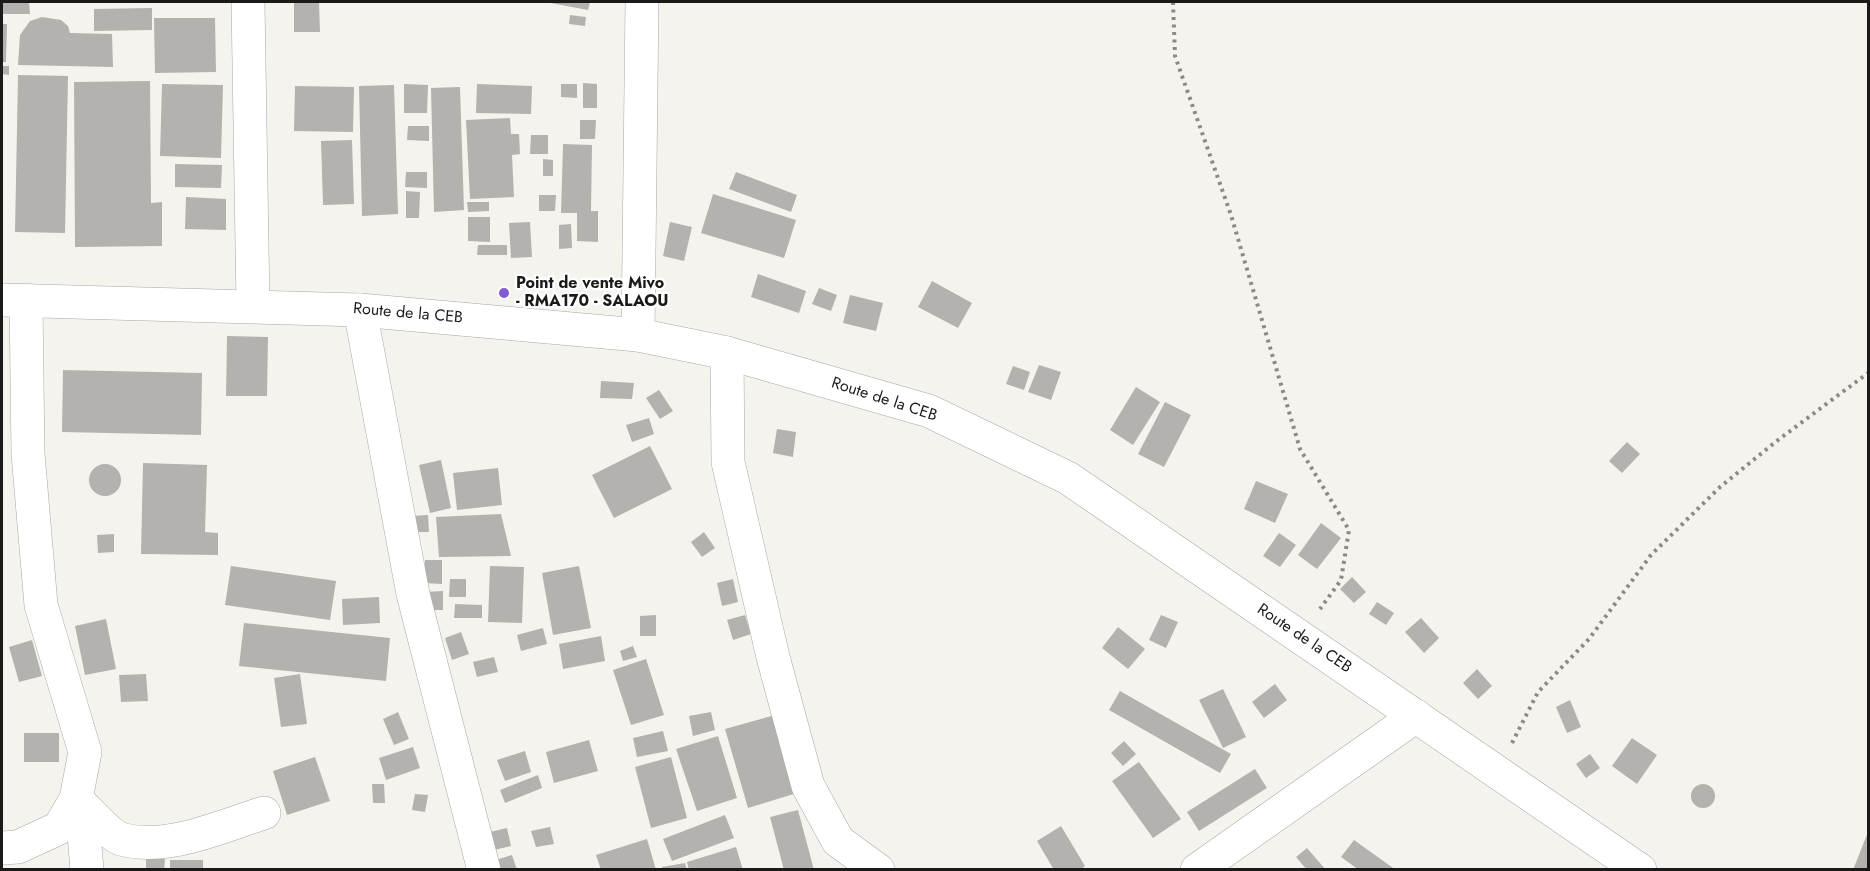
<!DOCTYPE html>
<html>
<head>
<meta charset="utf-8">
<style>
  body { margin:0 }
  #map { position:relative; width:1870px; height:871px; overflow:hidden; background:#f5f3ee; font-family:Jost,sans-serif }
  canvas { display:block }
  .frame { position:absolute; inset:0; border:3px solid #1b1a18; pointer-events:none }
</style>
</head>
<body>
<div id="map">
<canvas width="1870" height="871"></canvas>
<div class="frame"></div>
</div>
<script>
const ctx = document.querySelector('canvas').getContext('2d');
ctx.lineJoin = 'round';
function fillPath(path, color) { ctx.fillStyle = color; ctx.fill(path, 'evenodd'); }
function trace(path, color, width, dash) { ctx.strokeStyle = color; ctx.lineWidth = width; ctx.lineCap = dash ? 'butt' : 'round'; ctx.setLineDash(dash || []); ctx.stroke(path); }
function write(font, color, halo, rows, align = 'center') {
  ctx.font = font + ' Jost,sans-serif'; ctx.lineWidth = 4.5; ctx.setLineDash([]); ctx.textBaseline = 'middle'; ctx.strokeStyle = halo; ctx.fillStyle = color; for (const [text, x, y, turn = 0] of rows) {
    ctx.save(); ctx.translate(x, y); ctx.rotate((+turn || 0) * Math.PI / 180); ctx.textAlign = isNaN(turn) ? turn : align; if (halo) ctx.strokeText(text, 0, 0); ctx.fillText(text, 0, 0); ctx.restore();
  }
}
const building = new Path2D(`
  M 2,2 L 29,2 L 30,14 L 2,14 Z
  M 294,2 L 319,2 L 320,32 L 294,32 Z
  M 545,2 L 590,2 L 588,10 Z
  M 152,8 L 152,30 L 94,31 L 94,9 Z
  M 570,15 L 586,17 L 585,26 L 569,24 Z
  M 42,17 L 61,20 L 68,26 L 70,33 L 112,34 L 113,67 L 18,65 L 20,35 L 30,21 Z
  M 154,18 L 215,18 L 216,72 L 155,73 Z
  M 2,24 L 7,24 L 6,62 L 2,62 Z
  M 2,66 L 9,66 L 9,75 L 2,74 Z
  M 18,75 L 68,76 L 65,233 L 15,232 Z
  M 150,81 L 151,203 L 162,202 L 162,246 L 75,247 L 74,82 Z
  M 583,83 L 597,84 L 597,108 L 583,108 Z
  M 162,84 L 223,85 L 221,158 L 160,156 Z
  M 404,84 L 428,85 L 427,113 L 404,113 Z
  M 477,84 L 532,86 L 531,114 L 476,113 Z
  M 561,84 L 577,84 L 577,98 L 561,97 Z
  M 394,85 L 398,214 L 362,216 L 359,86 Z
  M 295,86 L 354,87 L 353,132 L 294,131 Z
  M 460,87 L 464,210 L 434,212 L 431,88 Z
  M 510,118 L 511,134 L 519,134 L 520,154 L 512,155 L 514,197 L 470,199 L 466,120 Z
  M 580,120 L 596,120 L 595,139 L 580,139 Z
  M 408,126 L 429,126 L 429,141 L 407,140 Z
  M 531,135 L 548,135 L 548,154 L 530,154 Z
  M 352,140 L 354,204 L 323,205 L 321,141 Z
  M 563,144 L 592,145 L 591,211 L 598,211 L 598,242 L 577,241 L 577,213 L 561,213 Z
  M 543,159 L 553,160 L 553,176 L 543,176 Z
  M 175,164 L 222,165 L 221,188 L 175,187 Z
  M 406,172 L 427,172 L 427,188 L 405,187 Z
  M 736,172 L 797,195 L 791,212 L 729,189 Z
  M 406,191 L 420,192 L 419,218 L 406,218 Z
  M 713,194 L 796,220 L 784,258 L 701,233 Z
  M 539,195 L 556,195 L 555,211 L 539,211 Z
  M 186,197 L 226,199 L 226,230 L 185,229 Z
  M 467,202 L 489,202 L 489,211 L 468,212 Z
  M 468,217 L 490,217 L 490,242 L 468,241 Z
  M 530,222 L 532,257 L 511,258 L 509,223 Z
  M 670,222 L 692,227 L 684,261 L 663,256 Z
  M 571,224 L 572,248 L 559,249 L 559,225 Z
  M 478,245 L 507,245 L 507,255 L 477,255 Z
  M 758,274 L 806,291 L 799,313 L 751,297 Z
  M 932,281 L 972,303 L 958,328 L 918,307 Z
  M 819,288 L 837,295 L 831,311 L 812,304 Z
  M 850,295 L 883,303 L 876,331 L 843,323 Z
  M 227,336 L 268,337 L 267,396 L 226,396 Z
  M 1039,365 L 1061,372 L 1051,400 L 1028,392 Z
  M 1013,366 L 1030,372 L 1024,390 L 1006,384 Z
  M 63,370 L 202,373 L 201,435 L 62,432 Z
  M 601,381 L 634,383 L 632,399 L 600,398 Z
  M 1136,387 L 1160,402 L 1133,445 L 1110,430 Z
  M 659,390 L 673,411 L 660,419 L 646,398 Z
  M 1165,402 L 1191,415 L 1164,467 L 1138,454 Z
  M 649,418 L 654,434 L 632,442 L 626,425 Z
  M 777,429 L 796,432 L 793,457 L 773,453 Z
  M 1627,442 L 1640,454 L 1622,473 L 1609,461 Z
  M 650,446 L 672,489 L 614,518 L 592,475 Z
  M 441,460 L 451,508 L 430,513 L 419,465 Z
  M 143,463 L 207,465 L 205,532 L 218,533 L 218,555 L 141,554 Z
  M89 480a16 16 0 1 1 32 0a16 16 0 1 1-32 0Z
  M 498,468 L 502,505 L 457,510 L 453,473 Z
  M 1256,481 L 1288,494 L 1275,523 L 1244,509 Z
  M 501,514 L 511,556 L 439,557 L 436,517 Z
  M 428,515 L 429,532 L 411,532 L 411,516 Z
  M 1321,523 L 1341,538 L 1317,569 L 1298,555 Z
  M 704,532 L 715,548 L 702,557 L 691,542 Z
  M 1279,533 L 1296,545 L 1280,567 L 1263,556 Z
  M 114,534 L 114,552 L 98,553 L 97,535 Z
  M 425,560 L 442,560 L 442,584 L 424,583 Z
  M 231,566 L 336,581 L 330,620 L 225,605 Z
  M 490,566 L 524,567 L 522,623 L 488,622 Z
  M 579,566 L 591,628 L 553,635 L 542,573 Z
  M 1352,577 L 1366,592 L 1354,603 L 1340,589 Z
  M 450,579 L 466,579 L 466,597 L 449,597 Z
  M 733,579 L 738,602 L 722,606 L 717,583 Z
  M 443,591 L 443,610 L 426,610 L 425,592 Z
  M 379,597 L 380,623 L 343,625 L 342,599 Z
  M 1377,602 L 1394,613 L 1386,625 L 1369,614 Z
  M 455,604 L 482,605 L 482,618 L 454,618 Z
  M 656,615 L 656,636 L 640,636 L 640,616 Z
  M 745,615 L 751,634 L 733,640 L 727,620 Z
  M 1161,615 L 1178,622 L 1166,648 L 1149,640 Z
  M 1421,618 L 1439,638 L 1424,653 L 1405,632 Z
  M 106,619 L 116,669 L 85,675 L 75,626 Z
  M 244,623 L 390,638 L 386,681 L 239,666 Z
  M 1118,627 L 1145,649 L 1128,669 L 1102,648 Z
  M 543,628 L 547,644 L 521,651 L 517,635 Z
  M 461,632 L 469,654 L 452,660 L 445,638 Z
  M 601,636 L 605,661 L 563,669 L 559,644 Z
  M 32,640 L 42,676 L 19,682 L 9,647 Z
  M 633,646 L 637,657 L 623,661 L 620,651 Z
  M 494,657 L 498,672 L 477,677 L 473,662 Z
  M 646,659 L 664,715 L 631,725 L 613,670 Z
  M 1477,669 L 1492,686 L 1478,699 L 1463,683 Z
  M 146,674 L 148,701 L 121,702 L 119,675 Z
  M 300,674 L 307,724 L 281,727 L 274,678 Z
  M 1275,684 L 1287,700 L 1264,718 L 1252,702 Z
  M 1223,689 L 1246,737 L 1223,748 L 1199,700 Z
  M 1120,691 L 1231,754 L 1220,773 L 1109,710 Z
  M 1570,700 L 1581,727 L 1567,733 L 1556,707 Z
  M 398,712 L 409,739 L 394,745 L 383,719 Z
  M 711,712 L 715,730 L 693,736 L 689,716 Z
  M 775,715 L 797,793 L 748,808 L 725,729 Z
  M 663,731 L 668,751 L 637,757 L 633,738 Z
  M 24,733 L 59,733 L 59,762 L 24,762 Z
  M 718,736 L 737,798 L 697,811 L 676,749 Z
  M 1632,738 L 1657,755 L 1637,784 L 1612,766 Z
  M 589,740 L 598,771 L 554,783 L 546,752 Z
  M 1124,741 L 1136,754 L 1123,766 L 1111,753 Z
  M 413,747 L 420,768 L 386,780 L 379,758 Z
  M 525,751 L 531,772 L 505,781 L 497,760 Z
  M 1590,754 L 1600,768 L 1586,778 L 1576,764 Z
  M 315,757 L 330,801 L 287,815 L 273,771 Z
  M 671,757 L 687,818 L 651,828 L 635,767 Z
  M 1139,762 L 1181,819 L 1153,838 L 1112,781 Z
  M 1255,769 L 1267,788 L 1199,831 L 1187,812 Z
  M 538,775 L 542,788 L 505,803 L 500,790 Z
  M 372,784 L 384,784 L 385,803 L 373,803 Z
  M1691 796a12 12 0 1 1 24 0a12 12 0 1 1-24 0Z
  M 415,794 L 428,795 L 425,812 L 412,810 Z
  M 798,810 L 814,870 L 784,870 L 770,817 Z
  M 725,815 L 734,838 L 672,861 L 663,839 Z
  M 1061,826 L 1085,866 L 1080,870 L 1054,870 L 1037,841 Z
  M 550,827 L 554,844 L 536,847 L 531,831 Z
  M 507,828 L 511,846 L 494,850 L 490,832 Z
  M 1868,832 L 1868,870 L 1853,870 Z
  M 647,839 L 656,870 L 601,870 L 596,855 Z
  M 1354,840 L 1396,870 L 1359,870 L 1341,857 Z
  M 736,847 L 743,870 L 689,870 L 687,862 Z
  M 1307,848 L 1326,870 L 1307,870 L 1296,857 Z
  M 512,855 L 517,870 L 492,870 L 489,862 Z
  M 146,859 L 165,859 L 164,870 L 146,870 Z
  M 170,860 L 203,860 L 203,870 L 170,870 Z
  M 685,863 L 687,870 L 662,870 L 662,867 Z`);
const path = new Path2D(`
  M 1173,2 L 1175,56 L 1231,215 L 1300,449 L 1349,530 L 1341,580 L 1320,609
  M 1512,743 L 1538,692 L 1589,639 L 1651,555 L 1720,487 L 1778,440 L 1868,373`);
const street = new Path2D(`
  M 248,2 L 253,306
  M 360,310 L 413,594 L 484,870
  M 638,335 L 642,2
  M 727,353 L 728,462 L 773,657 L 808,786 L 838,841 L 878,870
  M 2,848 L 18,847 L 59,828 L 76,799 L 85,752 L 41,605 L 28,454 L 26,300
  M 87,870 L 84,834 L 76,799 C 86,808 109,835 121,839 C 167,852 221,826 264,813
  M 1197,870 L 1416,716`);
const secondary = new Path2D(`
  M 2,300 L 360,310 L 638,335 L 727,353 L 929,411 L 1068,478 L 1640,870`);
const markers = [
  [504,293,6,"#815ad4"]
];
const poiNames = [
  ["Point de vente Mivo",516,284],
  ["- RMA170 - SALAOU",516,302]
];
const streetNames = [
  ["Route de la CEB",408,314,5],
  ["Route de la CEB",884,400,18],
  ["Route de la CEB",1304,639,34]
];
fillPath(building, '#b4b2af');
trace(street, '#aaa8a5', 34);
trace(secondary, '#aaa8a5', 34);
trace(path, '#8b8a86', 4, [3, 4.5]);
trace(street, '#fff', 33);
trace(secondary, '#fff', 33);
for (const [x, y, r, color] of markers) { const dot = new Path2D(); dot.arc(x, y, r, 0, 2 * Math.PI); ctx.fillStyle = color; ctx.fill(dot); trace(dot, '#fff', 2); }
write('bold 16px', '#1b1a18', '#fff', poiNames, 'left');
write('16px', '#1b1a18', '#fff', streetNames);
</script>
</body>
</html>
